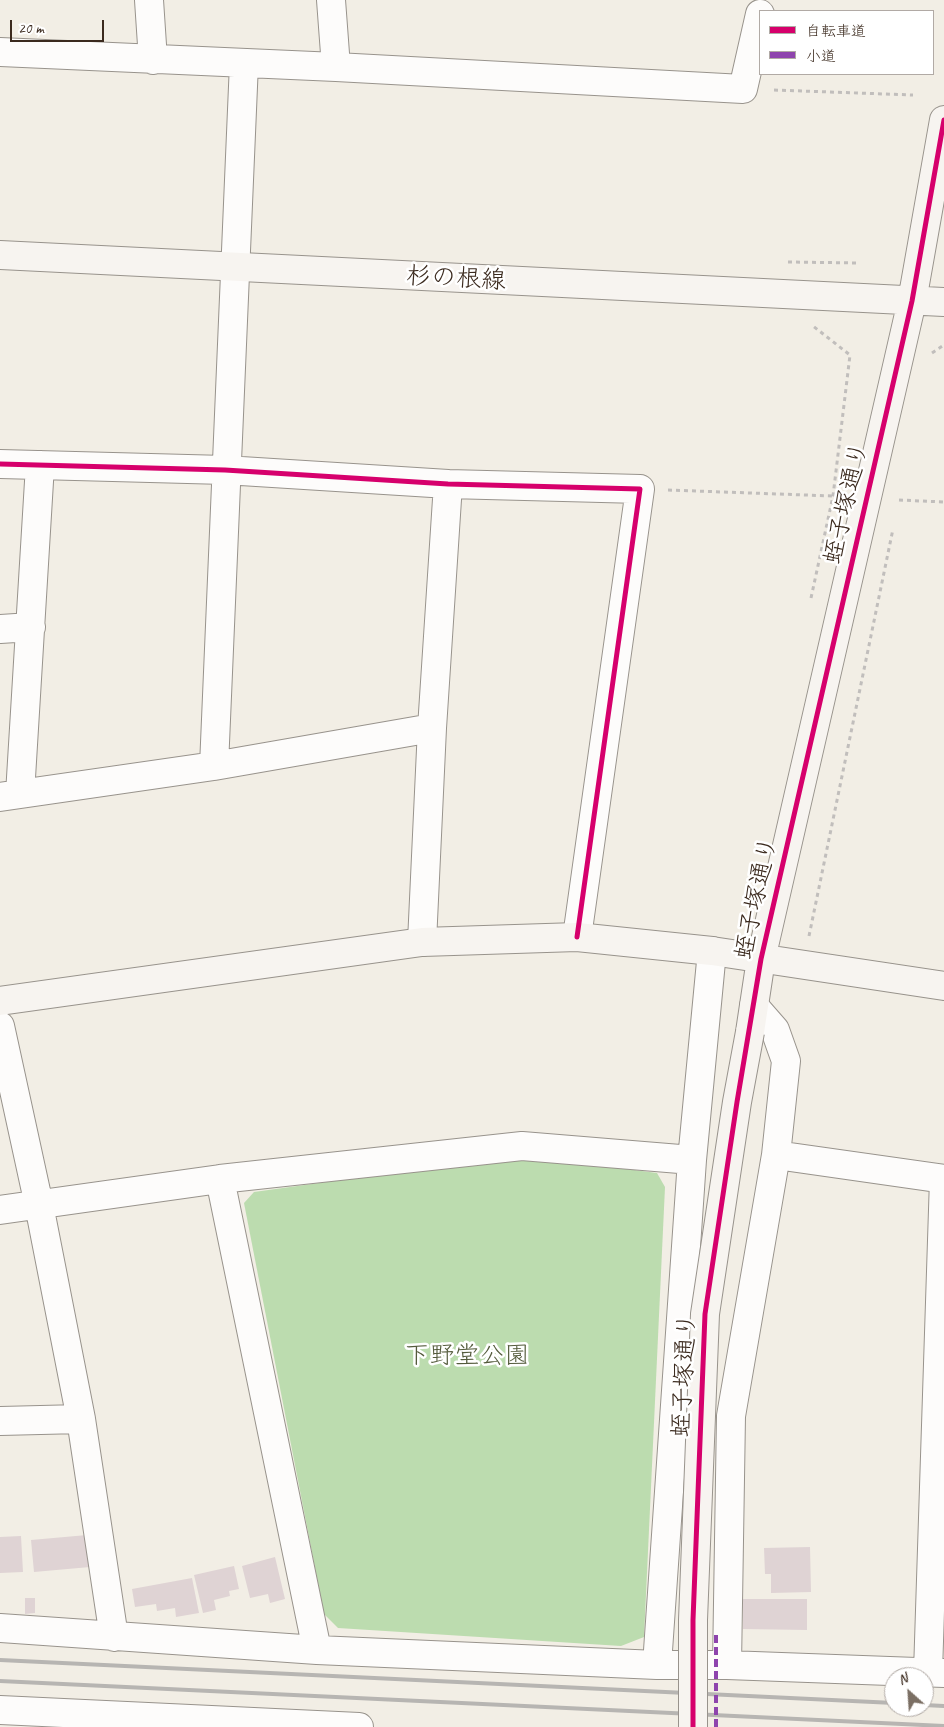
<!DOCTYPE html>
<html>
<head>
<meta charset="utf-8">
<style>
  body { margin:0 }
  #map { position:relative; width:944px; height:1727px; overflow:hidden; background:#f2eee5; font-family:Caveat,"Klee One",sans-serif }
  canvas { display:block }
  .legend { position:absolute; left:759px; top:10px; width:175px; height:65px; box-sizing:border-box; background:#fff; border:1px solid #b1aaa5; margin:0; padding:6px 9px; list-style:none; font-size:15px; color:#3b2a1e }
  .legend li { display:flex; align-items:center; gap:10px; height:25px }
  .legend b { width:25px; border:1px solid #b1aaa5 }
  .north { position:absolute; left:884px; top:1667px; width:50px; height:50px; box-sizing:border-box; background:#fff; border:1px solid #b1aaa5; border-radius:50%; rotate:334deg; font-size:14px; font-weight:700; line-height:20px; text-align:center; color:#3b2a1e }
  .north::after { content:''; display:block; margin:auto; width:18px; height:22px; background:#7b6f64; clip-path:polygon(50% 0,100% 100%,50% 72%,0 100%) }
  .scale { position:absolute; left:10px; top:20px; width:94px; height:22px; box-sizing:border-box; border:2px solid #3b2a1e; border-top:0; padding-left:6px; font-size:15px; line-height:18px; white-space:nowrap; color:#3b2a1e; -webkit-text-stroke:4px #fff; paint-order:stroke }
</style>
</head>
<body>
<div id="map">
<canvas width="944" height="1727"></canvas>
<ul class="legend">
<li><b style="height:6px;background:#d6006c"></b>自転車道</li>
<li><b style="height:6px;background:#8e44ad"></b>小道</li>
</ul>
<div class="north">N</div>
<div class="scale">20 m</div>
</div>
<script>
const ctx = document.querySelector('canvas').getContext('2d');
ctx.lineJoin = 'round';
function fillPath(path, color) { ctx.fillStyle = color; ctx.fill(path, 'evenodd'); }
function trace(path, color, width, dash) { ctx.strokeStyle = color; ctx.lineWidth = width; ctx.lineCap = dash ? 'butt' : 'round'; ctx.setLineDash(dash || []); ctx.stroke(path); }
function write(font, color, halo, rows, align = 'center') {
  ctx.font = font + ' Caveat,"Klee One",sans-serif'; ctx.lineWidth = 5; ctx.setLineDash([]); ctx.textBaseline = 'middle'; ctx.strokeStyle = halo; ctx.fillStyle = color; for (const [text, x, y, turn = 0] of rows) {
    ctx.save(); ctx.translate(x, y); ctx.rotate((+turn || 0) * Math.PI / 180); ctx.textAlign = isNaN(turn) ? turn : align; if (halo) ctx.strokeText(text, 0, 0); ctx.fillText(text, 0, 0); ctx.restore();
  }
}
const green = new Path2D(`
  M 521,1155 L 657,1173 L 665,1187 L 644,1637 L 621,1646 L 338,1628 L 324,1614 L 244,1203 L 254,1192 Z`);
const building = new Path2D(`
  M 87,1535 L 90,1567 L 34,1572 L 31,1540 Z
  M 21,1536 L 23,1572 L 0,1573 L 0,1537 Z
  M 810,1547 L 811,1592 L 771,1593 L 771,1574 L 765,1574 L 764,1548 Z
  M 275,1557 L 285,1599 L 270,1603 L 268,1594 L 250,1598 L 242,1566 Z
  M 234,1566 L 239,1589 L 229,1591 L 230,1596 L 214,1600 L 216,1610 L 203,1613 L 194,1575 Z
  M 192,1578 L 199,1613 L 176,1617 L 175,1608 L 157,1611 L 156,1604 L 135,1607 L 132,1589 Z
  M 25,1598 L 35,1598 L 35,1613 L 25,1614 Z
  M 743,1599 L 807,1599 L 807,1630 L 743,1629 Z`);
const path = new Path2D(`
  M 774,90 L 913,95
  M 788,262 L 860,263
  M 932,353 L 944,345
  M 668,490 L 833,496
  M 899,500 L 944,502
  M 811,598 L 833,496 L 850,355 L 813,326
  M 809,936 L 893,529`);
const street = new Path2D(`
  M 149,0 L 153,60
  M 331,0 L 336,67
  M 0,52 L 336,67 L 743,89 L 760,14
  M 0,464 L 225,470 L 448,484 L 640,489 L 577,937
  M 0,629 L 31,627
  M 214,766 L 244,63
  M 20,794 L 40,465
  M 0,797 L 214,766 L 432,728
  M 422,942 L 432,728 L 448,484
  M 0,1026 L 39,1205 L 81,1419 L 114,1637
  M 776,1155 L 944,1179
  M 220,1179 L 317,1650
  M 0,1210 L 220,1179 L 522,1146 L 692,1160
  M 0,1421 L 81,1419
  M 0,1628 L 317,1650 L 657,1665 L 727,1665 L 944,1673
  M 657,1665 L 692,1160 L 712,951
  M 727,1665 L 731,1416 L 776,1155 L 786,1061 L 775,1030 L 754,1006
  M 928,1672 L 944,1179
  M 0,1710 L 359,1727`);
const secondary = new Path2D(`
  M 0,255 L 944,302
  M 0,1001 L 422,942 L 577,937 L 712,951 L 944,986
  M 750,1032 L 761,959 L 912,301 L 944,120`);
const rail = new Path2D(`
  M 0,1660 L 894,1703
  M 0,1681 L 944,1726
  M 924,1705 L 944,1706`);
const secondaryBridge = new Path2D(`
  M 693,1727 L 693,1620 L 705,1314 L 737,1102 L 750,1032`);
const quiet = new Path2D(`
  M 716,1727 L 716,1632`);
const cycleway = new Path2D(`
  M 0,464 L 225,470 L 448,484 L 640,489 L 577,937
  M 693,1727 L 693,1620 L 705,1314 L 737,1102 L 761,959 L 912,301 L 944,120`);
const streetNames = [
  ["杉の根線",456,279,3],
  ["蛭子塚通り",847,503,-77],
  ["蛭子塚通り",757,898,-78],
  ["蛭子塚通り",685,1375,-87]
];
const parkNames = [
  ["下野堂公園",467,1356]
];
fillPath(green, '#bcdcaf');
fillPath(building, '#dfd3d4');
trace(street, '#98938c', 30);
trace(secondary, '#98938c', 30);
trace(path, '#c1bebc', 3, [4, 4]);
trace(street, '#fdfcfb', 28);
trace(secondary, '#f7f4f0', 28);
trace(rail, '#b7b5b2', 4);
trace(secondaryBridge, '#98938c', 30, []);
trace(secondaryBridge, '#f7f4f0', 28);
trace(quiet, '#8e44ad', 4, [8, 4]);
trace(cycleway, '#d6006c', 5);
write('25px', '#3b2a1e', '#fff', streetNames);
write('25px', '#545b3c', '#fff', parkNames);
</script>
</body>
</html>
